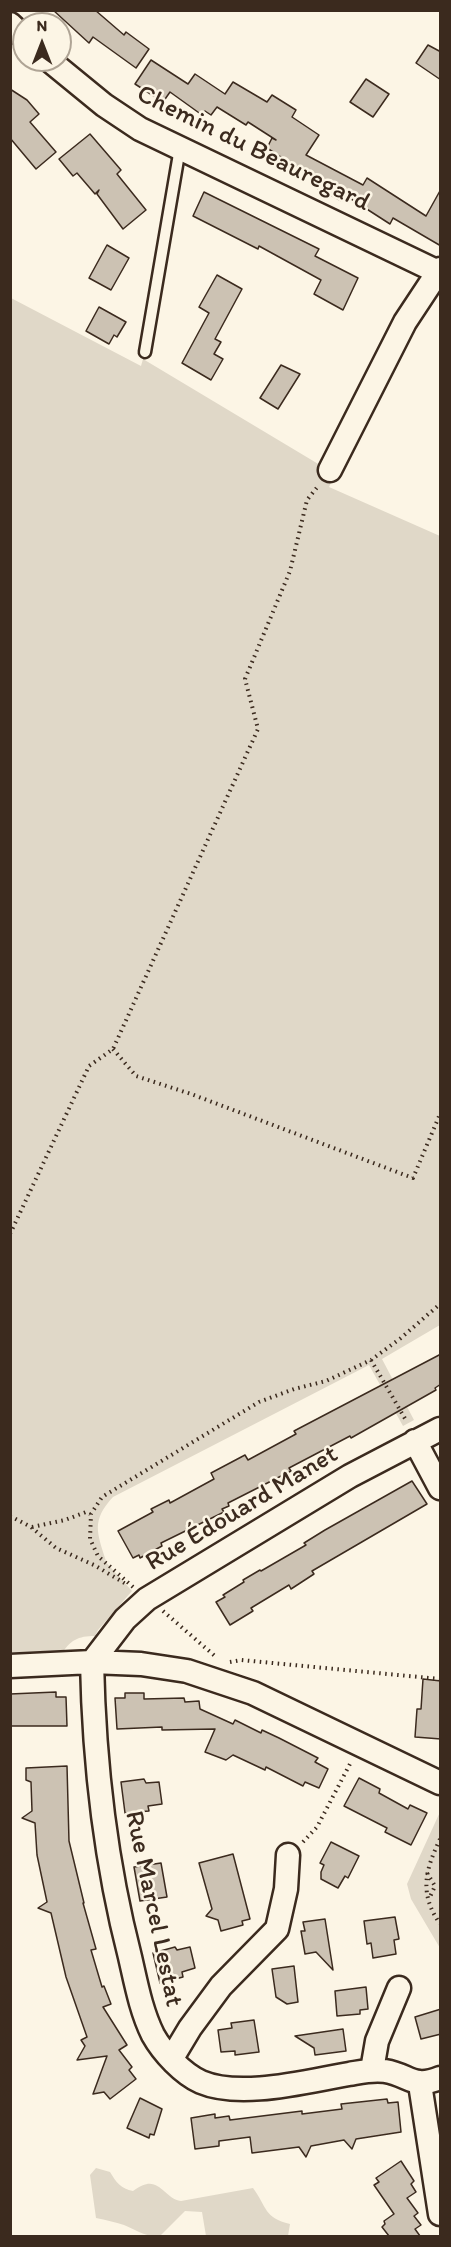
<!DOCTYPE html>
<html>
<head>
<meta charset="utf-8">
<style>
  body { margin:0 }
  #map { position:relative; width:451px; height:2247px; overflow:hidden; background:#fcf5e5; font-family:Itim,sans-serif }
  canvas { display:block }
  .frame { position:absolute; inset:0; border:12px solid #3b2a1e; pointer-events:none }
  .north { position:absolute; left:12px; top:12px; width:60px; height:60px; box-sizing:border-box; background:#fcf5e5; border:2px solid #afa495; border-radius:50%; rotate:0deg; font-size:16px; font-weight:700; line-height:24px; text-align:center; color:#3b2a1e }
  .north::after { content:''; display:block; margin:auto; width:21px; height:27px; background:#3b2a1e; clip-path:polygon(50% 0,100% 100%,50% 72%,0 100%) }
</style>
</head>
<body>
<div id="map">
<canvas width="451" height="2247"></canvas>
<div class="frame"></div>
<div class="north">N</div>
</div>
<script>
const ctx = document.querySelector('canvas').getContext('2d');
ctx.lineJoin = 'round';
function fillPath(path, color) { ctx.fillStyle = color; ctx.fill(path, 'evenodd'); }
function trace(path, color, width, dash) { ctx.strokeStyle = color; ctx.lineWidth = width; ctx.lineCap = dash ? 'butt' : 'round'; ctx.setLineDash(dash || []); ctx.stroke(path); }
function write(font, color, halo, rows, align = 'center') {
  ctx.font = font + ' Itim,sans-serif'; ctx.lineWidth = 5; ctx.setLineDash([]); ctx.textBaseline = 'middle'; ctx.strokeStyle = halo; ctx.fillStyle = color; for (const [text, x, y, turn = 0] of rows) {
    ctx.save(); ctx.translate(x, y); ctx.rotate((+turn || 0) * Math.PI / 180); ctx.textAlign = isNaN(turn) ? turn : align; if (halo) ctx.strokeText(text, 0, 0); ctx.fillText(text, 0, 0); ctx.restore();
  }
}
const green = new Path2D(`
  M 11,298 L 141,366 L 143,359 L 335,474 L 329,487 L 440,536 L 440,1325 L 382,1359 L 414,1420 L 403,1426 L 369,1365 L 113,1497 C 91,1521 97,1532 106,1561 L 103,1559 L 132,1591 L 98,1630 L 95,1636 C 78,1636 70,1640 61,1655 L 11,1660 Z
  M 440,1812 L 440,1948 L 411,1899 L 407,1884 Z
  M 96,2168 L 110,2172 C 116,2182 121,2189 133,2191 C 159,2171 162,2198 181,2201 L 253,2188 C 267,2207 264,2218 290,2224 L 288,2236 L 206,2236 L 202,2212 L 185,2211 L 161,2235 C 147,2239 137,2230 124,2225 C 115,2222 106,2220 96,2218 L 90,2175 Z`);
const building = new Path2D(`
  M 53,10 L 95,10 L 124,35 L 126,32 L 149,49 L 136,68 L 93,37 L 89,43 Z
  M 428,45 L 441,52 L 441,80 L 416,63 Z
  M 151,60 L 188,84 L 195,74 L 225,94 L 233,82 L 267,102 L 272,95 L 296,110 L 292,117 L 319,135 L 306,155 L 363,185 L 367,178 L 426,216 L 441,189 L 441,246 L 393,218 L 390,224 L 345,195 L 342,201 L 311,185 L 314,179 L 267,148 L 272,138 L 276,140 L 248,122 L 246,125 L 217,107 L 211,115 L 205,111 L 202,115 L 170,92 L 163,102 L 135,84 Z
  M 366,79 L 389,94 L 373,117 L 350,102 Z
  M 10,89 L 27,100 L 39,114 L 30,122 L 56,152 L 36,169 L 10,138 Z
  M 90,134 L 121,170 L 117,174 L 146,210 L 123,229 L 97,194 L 99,190 L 95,194 L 77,173 L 73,176 L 59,159 Z
  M 204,192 L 319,249 L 315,256 L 358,278 L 343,310 L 314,294 L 321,280 L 259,246 L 258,249 L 193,216 Z
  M 107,245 L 129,258 L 111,290 L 89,278 Z
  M 217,275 L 242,289 L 215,339 L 221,342 L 214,354 L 223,359 L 211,380 L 182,363 L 209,313 L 199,307 Z
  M 99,307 L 126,322 L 117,337 L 114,335 L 109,344 L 86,331 Z
  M 281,365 L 300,374 L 278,409 L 260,398 Z
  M 441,1354 L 441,1384 L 435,1388 L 436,1390 L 351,1438 L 350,1436 L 289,1468 L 291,1471 L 228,1503 L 229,1506 L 222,1509 L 224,1512 L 161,1543 L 162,1546 L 140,1558 L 139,1555 L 133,1558 L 118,1531 L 153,1512 L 151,1509 L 169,1500 L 170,1503 L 214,1479 L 211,1473 L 245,1455 L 248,1460 L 296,1434 L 294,1431 Z
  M 412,1481 L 427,1504 L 312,1571 L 314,1574 L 291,1589 L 289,1585 L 251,1608 L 253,1611 L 230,1625 L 216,1602 L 225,1597 L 223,1595 L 244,1582 L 243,1580 L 260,1570 L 261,1571 L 306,1545 L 304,1543 L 325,1530 Z
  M 423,1679 L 441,1681 L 441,1739 L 415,1737 L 417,1709 L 421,1709 Z
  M 56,1692 L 56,1697 L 66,1697 L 67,1726 L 10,1726 L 10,1694 Z
  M 125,1693 L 144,1693 L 144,1699 L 184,1698 L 185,1702 L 199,1701 L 200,1709 L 233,1724 L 235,1720 L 261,1733 L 262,1730 L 279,1738 L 318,1758 L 315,1762 L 328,1769 L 319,1788 L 305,1782 L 303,1786 L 266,1767 L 265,1770 L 233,1755 L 226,1760 L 205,1752 L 215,1729 L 162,1730 L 162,1727 L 117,1729 L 115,1698 L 125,1698 Z
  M 67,1766 L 69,1841 L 84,1903 L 83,1903 L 96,1949 L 91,1950 L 102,1987 L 104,1986 L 111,2004 L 103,2007 L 127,2045 L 119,2050 L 132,2067 L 129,2070 L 136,2079 L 110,2099 L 104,2092 L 93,2094 L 107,2056 L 77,2060 L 85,2046 L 81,2040 L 87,2037 L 66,1977 L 51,1913 L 38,1908 L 47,1902 L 37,1855 L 35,1823 L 22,1818 L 32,1811 L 31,1782 L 26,1780 L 26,1768 Z
  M 359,1778 L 380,1789 L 379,1793 L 408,1809 L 410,1805 L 427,1813 L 411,1845 L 385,1832 L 387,1828 L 344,1806 Z
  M 144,1779 L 146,1783 L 159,1782 L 162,1804 L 148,1806 L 149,1811 L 125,1813 L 121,1782 Z
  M 331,1842 L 359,1856 L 348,1878 L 345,1876 L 338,1888 L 321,1879 L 321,1872 L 324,1865 L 320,1863 Z
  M 233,1854 L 250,1919 L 242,1921 L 243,1925 L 221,1931 L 218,1920 L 206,1916 L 212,1909 L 199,1863 Z
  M 161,1863 L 167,1897 L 140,1901 L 134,1867 Z
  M 395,1917 L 399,1939 L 394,1940 L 396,1954 L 373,1958 L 371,1943 L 367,1944 L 364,1921 Z
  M 325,1919 L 333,1970 L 316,1952 L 305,1954 L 301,1931 L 305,1931 L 303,1922 Z
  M 175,1947 L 177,1950 L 190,1947 L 195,1968 L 182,1972 L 183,1977 L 160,1983 L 153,1953 Z
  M 294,1966 L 298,2002 L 287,2004 L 276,1997 L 272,1969 Z
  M 366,1987 L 368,2009 L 360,2010 L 360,2014 L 337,2016 L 335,1991 Z
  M 441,2009 L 441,2034 L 421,2039 L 415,2017 Z
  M 254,2020 L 259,2052 L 235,2055 L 235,2051 L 221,2052 L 218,2030 L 232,2028 L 231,2023 Z
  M 343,2029 L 346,2051 L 315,2055 L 314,2048 L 295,2036 Z
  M 140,2098 L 162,2109 L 154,2135 L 150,2134 L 149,2138 L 127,2128 Z
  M 387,2099 L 388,2103 L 398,2102 L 401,2132 L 356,2139 L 352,2149 L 344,2140 L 311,2146 L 306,2157 L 299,2147 L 252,2153 L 250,2137 L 219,2141 L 219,2146 L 195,2149 L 191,2118 L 215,2114 L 215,2118 L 229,2116 L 230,2120 L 302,2111 L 302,2114 L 342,2109 L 341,2104 Z
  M 401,2161 L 414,2181 L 411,2184 L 416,2192 L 407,2198 L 418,2213 L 414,2216 L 421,2225 L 415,2229 L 420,2236 L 389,2236 L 382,2227 L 385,2224 L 384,2221 L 394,2214 L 374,2185 L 379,2182 L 376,2178 Z`);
const path = new Path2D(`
  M 113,1049 L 136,1076 L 191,1094 L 413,1178 L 440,1114
  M 10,1234 L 89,1066 L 113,1049 L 258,729 L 245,679 L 290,571 L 307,500 L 319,485
  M 371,1360 L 407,1422
  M 10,1516 L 31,1527 L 56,1548 L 94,1565 L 126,1584
  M 32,1527 L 65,1520 L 86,1512 L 90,1514
  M 133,1587 L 98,1556 L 90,1539 L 91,1514 L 102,1497 L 259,1402 L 294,1389 L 326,1381 L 371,1360 L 401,1338 L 440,1304
  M 163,1611 L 216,1657
  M 230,1662 L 241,1660 L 440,1679
  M 440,1839 C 425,1871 419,1893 440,1924
  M 303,1842 L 317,1827 L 351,1762
  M 427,1873 L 435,1886 L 429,1899`);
const lane = new Path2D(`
  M 145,352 L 180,148`);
const street = new Path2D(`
  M 10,24 L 24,37
  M 49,60 L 104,105 L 140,129 L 438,272
  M 330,470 L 405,322 L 440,269
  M 415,1441 L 440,1488
  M 92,1662 C 94,1762 105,1860 130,1957 C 136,1983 141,2011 153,2035 C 163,2053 183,2074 201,2082 C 241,2099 307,2081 349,2074 C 361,2072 373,2069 385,2071 C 410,2075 412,2089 440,2078
  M 92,1662 L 125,1619 L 147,1599 L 350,1476 L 440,1429
  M 10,1666 L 92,1662 L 141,1664 L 187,1671 L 253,1693 L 440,1783
  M 172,2058 L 190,2028 L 221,1986 L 277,1929 L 286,1889 L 288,1855
  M 372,2070 L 377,2041 L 399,1988
  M 420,2084 L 440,2214`);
const streetNames = [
  ["Chemin du Beauregard",253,149,26],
  ["Rue Édouard Manet",242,1509,-31],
  ["Rue Marcel Lestat",153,1909,78]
];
fillPath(green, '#e0d8c8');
fillPath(building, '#ccc2b3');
trace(building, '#3b2a1e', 1.5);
trace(lane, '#3b2a1e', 15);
trace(street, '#3b2a1e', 27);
trace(path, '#3b2a1e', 4, [1.5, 4.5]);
trace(lane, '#fcf5e5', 10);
trace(street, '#fcf5e5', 22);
write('26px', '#3b2a1e', '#fcf5e5', streetNames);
</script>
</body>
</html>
